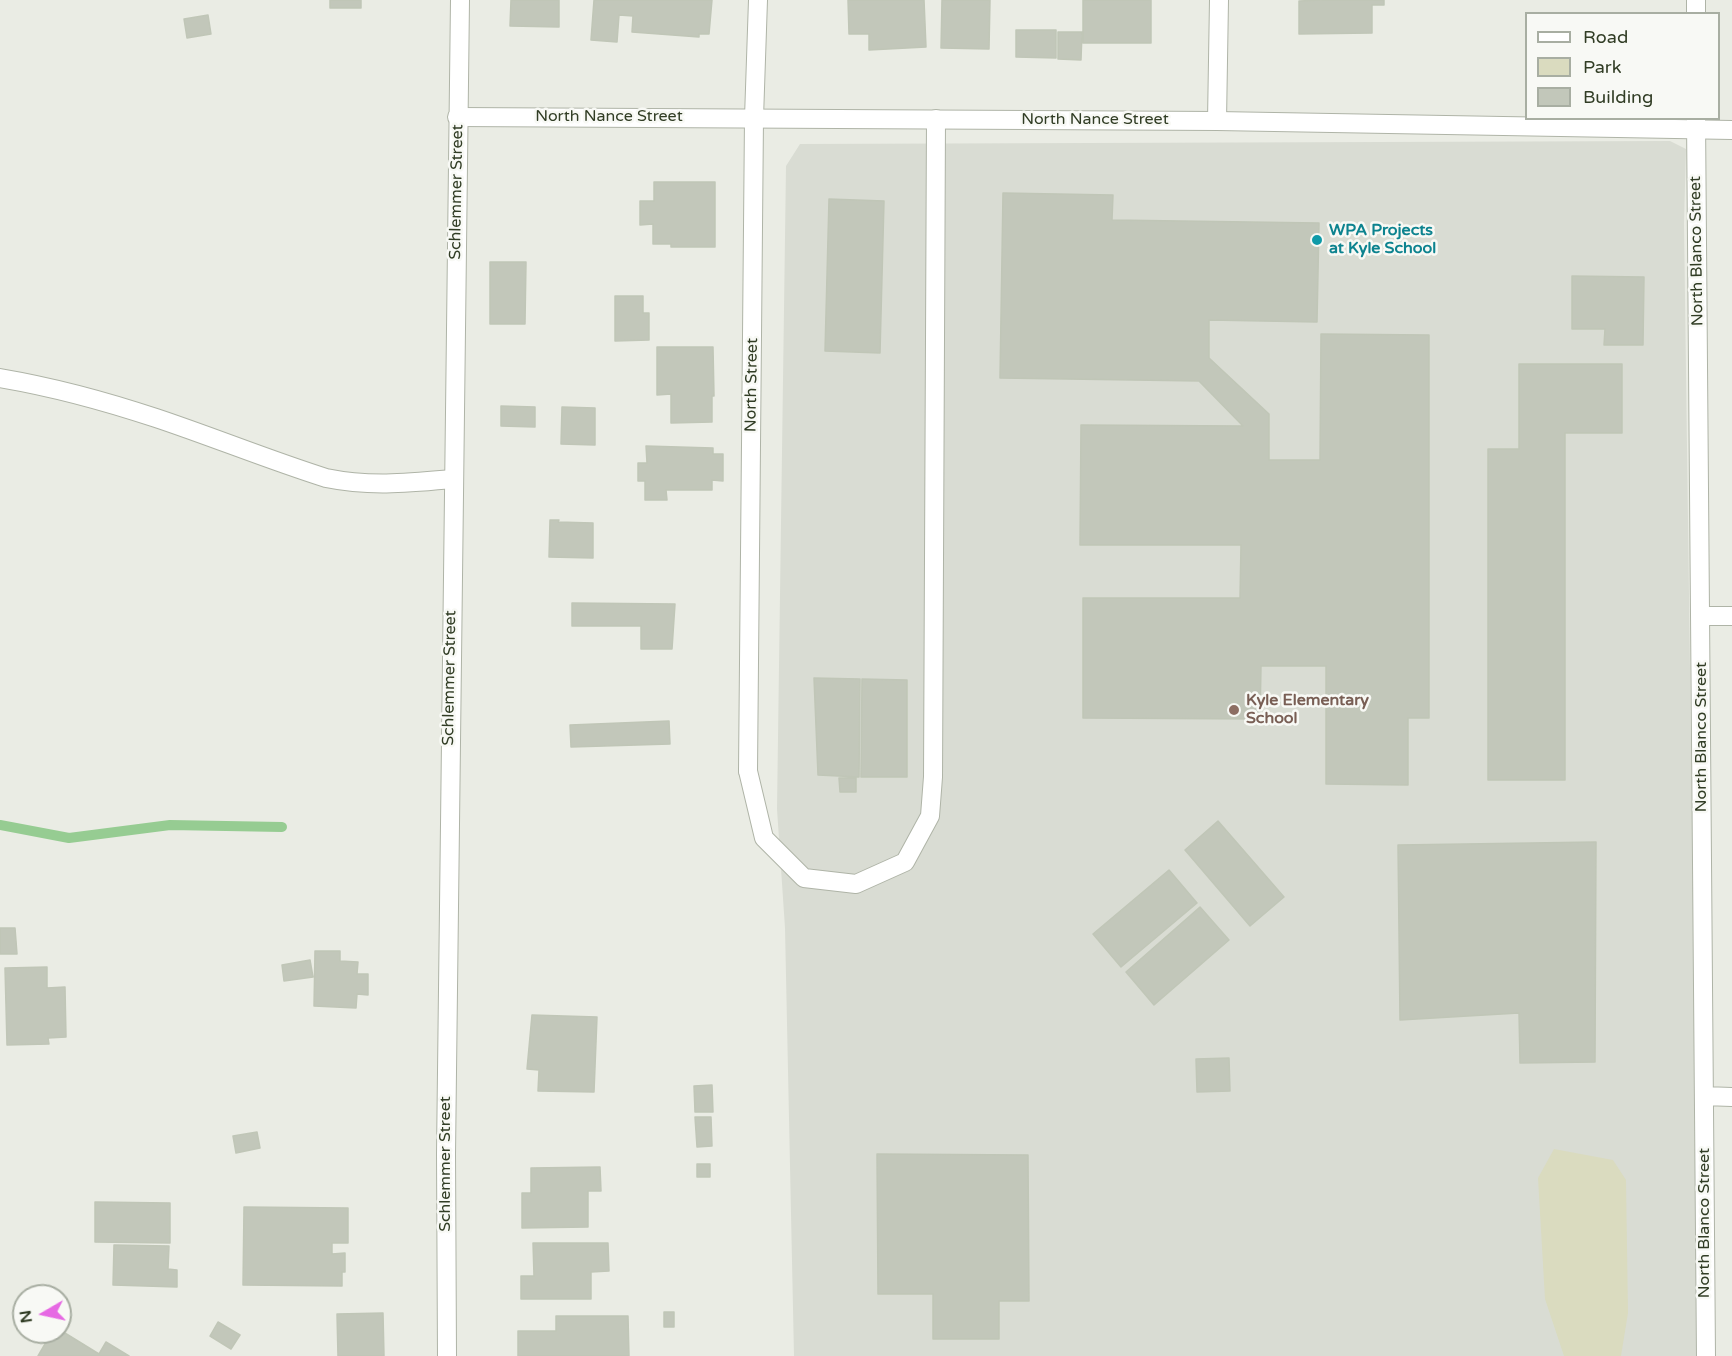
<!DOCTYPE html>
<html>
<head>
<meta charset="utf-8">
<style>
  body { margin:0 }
  #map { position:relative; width:1732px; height:1356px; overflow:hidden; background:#eaece4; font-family:"Varela Round",sans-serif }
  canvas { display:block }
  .legend { position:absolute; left:1525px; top:12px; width:195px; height:108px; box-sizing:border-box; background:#f8f9f5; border:2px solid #a8aea2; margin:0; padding:8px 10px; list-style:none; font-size:18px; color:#313d25 }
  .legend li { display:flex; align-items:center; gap:12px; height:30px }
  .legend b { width:30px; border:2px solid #a8aea2 }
  .north { position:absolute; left:12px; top:1284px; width:60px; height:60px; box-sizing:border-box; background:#f8f9f5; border:2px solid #a8aea2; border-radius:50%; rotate:261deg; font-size:16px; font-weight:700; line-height:24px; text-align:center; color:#313d25 }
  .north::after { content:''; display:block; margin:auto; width:21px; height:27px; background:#e669e3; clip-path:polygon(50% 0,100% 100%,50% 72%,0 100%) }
</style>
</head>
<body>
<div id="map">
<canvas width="1732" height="1356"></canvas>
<ul class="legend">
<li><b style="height:8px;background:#fff"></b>Road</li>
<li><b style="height:16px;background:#dadbbf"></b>Park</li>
<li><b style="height:16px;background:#c2c7ba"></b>Building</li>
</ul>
<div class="north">N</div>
</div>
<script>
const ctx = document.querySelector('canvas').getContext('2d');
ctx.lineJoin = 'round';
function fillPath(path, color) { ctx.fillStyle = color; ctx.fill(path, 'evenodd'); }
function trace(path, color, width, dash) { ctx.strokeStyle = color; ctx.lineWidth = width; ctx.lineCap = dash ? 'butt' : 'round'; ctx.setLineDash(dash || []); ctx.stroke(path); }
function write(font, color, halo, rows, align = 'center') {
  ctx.font = font + ' "Varela Round",sans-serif'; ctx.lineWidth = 5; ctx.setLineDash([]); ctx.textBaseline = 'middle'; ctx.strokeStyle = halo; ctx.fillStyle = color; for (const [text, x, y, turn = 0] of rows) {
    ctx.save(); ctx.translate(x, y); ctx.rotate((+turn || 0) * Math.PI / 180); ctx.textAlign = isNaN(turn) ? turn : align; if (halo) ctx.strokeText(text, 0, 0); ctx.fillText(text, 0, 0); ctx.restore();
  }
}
const built = new Path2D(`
  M 1670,141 L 1686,149 L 1684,223 L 1695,1041 L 1694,1118 L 1701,1356 L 794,1356 L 785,928 L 777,809 L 786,166 L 800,144 Z`);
const green = new Path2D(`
  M 1554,1149 L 1613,1160 L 1626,1180 L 1628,1313 L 1621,1356 L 1564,1356 L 1545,1299 L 1538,1178 Z`);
const stream = new Path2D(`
  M 0,825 L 69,838 L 170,825 L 282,827`);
const building = new Path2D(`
  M 330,0 L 361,0 L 361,8 L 330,8 Z
  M 511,0 L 559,0 L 559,27 L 510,26 Z
  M 594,0 L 712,0 L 709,34 L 699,34 L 699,37 L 632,32 L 633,16 L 619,15 L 617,42 L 591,40 Z
  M 848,0 L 924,0 L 926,47 L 869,50 L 869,34 L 849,34 Z
  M 942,0 L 990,0 L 989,49 L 941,48 Z
  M 1083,0 L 1151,0 L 1151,43 L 1083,43 Z
  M 1322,0 L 1384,0 L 1384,5 L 1372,5 L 1372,33 L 1299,34 L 1299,1 Z
  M 208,15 L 211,34 L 187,38 L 184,19 Z
  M 1016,30 L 1056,30 L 1056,58 L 1016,57 Z
  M 1058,32 L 1082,32 L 1081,60 L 1058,59 Z
  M 654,182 L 715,182 L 715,247 L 671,247 L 671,244 L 653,244 L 653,224 L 640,225 L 640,201 L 654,201 Z
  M 1003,193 L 1113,195 L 1112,220 L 1319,223 L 1317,322 L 1209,320 L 1209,358 L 1269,414 L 1269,460 L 1320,460 L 1321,334 L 1429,335 L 1429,718 L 1408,718 L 1408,785 L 1326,784 L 1326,666 L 1261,666 L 1260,719 L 1083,718 L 1083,598 L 1240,598 L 1241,545 L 1080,545 L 1081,425 L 1243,426 L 1199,381 L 1000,378 Z
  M 829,199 L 884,201 L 880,353 L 825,351 Z
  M 490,262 L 526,262 L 525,324 L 490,324 Z
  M 1572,276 L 1644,277 L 1643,345 L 1604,345 L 1605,329 L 1572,329 Z
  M 615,296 L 643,296 L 643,313 L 649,313 L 649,340 L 615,341 Z
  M 657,347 L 713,347 L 714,396 L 712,396 L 712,422 L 671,423 L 671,394 L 657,395 Z
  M 1519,364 L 1622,364 L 1622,433 L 1565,433 L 1565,780 L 1488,780 L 1488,449 L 1519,449 Z
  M 501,406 L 535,407 L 535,427 L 501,426 Z
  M 562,407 L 595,408 L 595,445 L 561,444 Z
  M 646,446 L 713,448 L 713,454 L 723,454 L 723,481 L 712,480 L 712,490 L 666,490 L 667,500 L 645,500 L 645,481 L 638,481 L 638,463 L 647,463 Z
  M 550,520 L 559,520 L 558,522 L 593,523 L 593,558 L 549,557 Z
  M 572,603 L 675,604 L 672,649 L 641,649 L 641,626 L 572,626 Z
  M 814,678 L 860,679 L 859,777 L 818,775 Z
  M 862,679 L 907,680 L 907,777 L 861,777 Z
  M 669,721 L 670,744 L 571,747 L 570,725 Z
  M 839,778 L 856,778 L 856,792 L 840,792 Z
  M 1218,821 L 1284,897 L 1250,926 L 1185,850 Z
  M 1596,842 L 1595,1062 L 1520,1063 L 1519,1013 L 1400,1020 L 1398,845 Z
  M 1169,870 L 1197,903 L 1121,967 L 1093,934 Z
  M 1200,907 L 1229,940 L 1154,1005 L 1126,972 Z
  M 0,928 L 15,928 L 17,954 L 0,954 Z
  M 315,951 L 340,951 L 340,961 L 358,962 L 357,974 L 368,974 L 368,995 L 357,994 L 356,1008 L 314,1006 Z
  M 310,960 L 313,977 L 284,981 L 282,965 Z
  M 47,967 L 47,988 L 65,987 L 66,1037 L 48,1038 L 49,1044 L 7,1045 L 5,968 Z
  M 532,1015 L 597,1017 L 594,1092 L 538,1091 L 539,1070 L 527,1069 Z
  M 1229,1058 L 1230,1091 L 1197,1092 L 1196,1059 Z
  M 712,1085 L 713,1112 L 695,1112 L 694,1086 Z
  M 695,1117 L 711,1117 L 712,1146 L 697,1147 Z
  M 257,1132 L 260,1148 L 236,1153 L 233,1136 Z
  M 877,1154 L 1028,1155 L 1029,1301 L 999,1301 L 999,1339 L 933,1339 L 933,1294 L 878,1294 Z
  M 697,1164 L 710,1164 L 710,1177 L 697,1177 Z
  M 600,1167 L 601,1191 L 588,1191 L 588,1227 L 522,1228 L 522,1193 L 531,1193 L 531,1168 Z
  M 95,1202 L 170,1203 L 170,1243 L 95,1242 Z
  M 244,1207 L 348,1208 L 348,1243 L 332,1243 L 332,1254 L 345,1253 L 345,1272 L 342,1272 L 342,1286 L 243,1285 Z
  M 533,1243 L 608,1243 L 609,1271 L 591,1272 L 591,1299 L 521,1299 L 521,1276 L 534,1276 Z
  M 114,1245 L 169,1246 L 168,1269 L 177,1270 L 177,1287 L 113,1285 Z
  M 664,1312 L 674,1312 L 674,1327 L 664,1327 Z
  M 383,1313 L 384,1356 L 338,1356 L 337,1314 Z
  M 556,1316 L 628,1316 L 629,1356 L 518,1356 L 518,1331 L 556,1331 Z
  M 218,1322 L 240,1335 L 231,1349 L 210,1336 Z
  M 60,1330 L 99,1354 L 106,1342 L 129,1356 L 38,1356 L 52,1332 L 60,1332 Z`);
const service = new Path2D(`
  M 0,378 C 53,387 105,401 156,418 C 213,437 269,460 326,478 C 370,487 408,483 453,479
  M 748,771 L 764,838 L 804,878 L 856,884 L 905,862 L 930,816 L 933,777 L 936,119`);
const minor = new Path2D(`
  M 1696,14 L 1696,0
  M 1696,118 L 1706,1356
  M 1217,121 L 1219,0
  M 748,771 L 754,118 L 758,0
  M 1704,1096 L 1732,1097
  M 447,1356 L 446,1153 L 460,0`);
const tertiary = new Path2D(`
  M 457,117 L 1217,121 L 1732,130
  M 1701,616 L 1732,616`);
const markers = [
  [1317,240,6,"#0f9aa8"],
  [1234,710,6,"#8d6e63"]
];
const streetNames = [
  ["North Nance Street",609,117],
  ["North Nance Street",1095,120],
  ["Schlemmer Street",457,192,-89],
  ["North Blanco Street",1697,251,-91],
  ["North Street",752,385,-89],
  ["Schlemmer Street",450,678,-89],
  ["North Blanco Street",1702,737,-90],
  ["Schlemmer Street",446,1164,-90],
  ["North Blanco Street",1705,1223,-90]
];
const cultureNames = [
  ["WPA Projects",1329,231],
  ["at Kyle School",1329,249]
];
const educationNames = [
  ["Kyle Elementary",1246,701],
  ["School",1246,719]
];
fillPath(built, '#d9dcd3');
fillPath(green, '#dadbbf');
trace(stream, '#96cc92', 10);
fillPath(building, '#c2c7ba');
trace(building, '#c0c6b7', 1.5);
trace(service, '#afb4a7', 20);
trace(minor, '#afb4a7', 20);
trace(tertiary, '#afb4a7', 20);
trace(service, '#fff', 18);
trace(minor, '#fff', 18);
trace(tertiary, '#fff', 18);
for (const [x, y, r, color] of markers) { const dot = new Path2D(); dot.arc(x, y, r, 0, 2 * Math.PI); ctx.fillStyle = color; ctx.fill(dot); trace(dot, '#f8f9f5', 2); }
write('16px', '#313d25', '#f8f9f5', streetNames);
write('bold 16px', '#0d838f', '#f8f9f5', cultureNames, 'left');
write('bold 16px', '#785e54', '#f8f9f5', educationNames, 'left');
</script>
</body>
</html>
